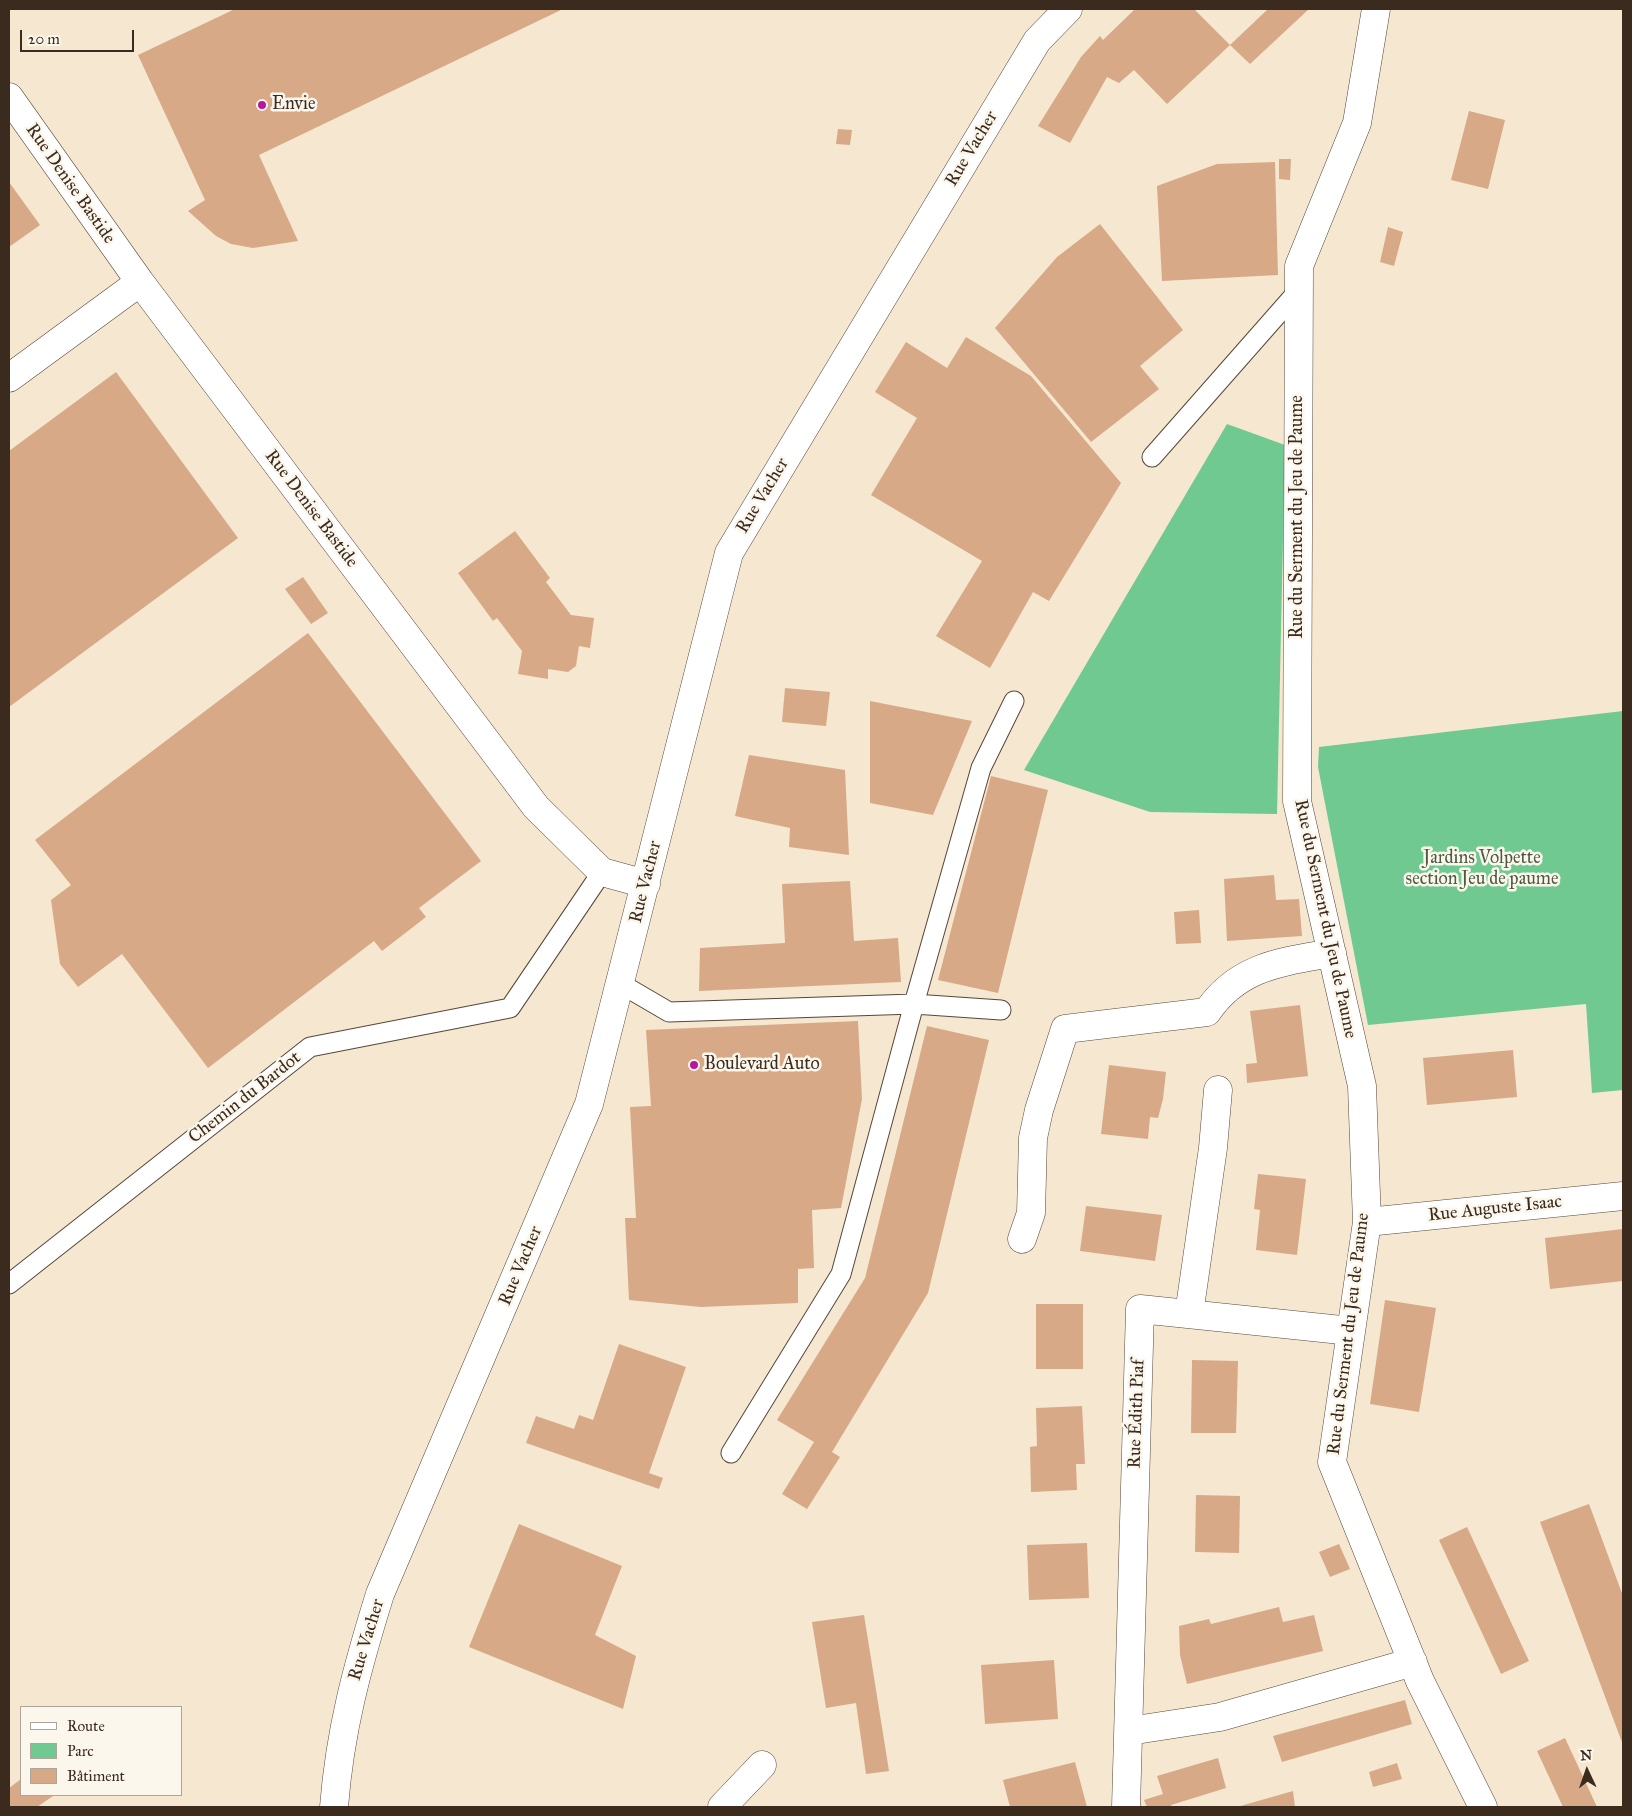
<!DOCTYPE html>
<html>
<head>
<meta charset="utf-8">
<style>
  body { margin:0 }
  #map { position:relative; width:1632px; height:1816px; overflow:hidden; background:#f6e7d0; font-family:"IM FELL Great Primer",serif }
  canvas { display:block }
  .frame { position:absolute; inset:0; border:10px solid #3b2a1e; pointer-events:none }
  .legend { position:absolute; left:20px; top:1706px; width:162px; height:90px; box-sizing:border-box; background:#fbf7ec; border:1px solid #aea59a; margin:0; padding:6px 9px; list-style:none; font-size:15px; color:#3b2a1e }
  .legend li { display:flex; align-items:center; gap:10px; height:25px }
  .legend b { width:25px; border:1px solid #aea59a }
  .north { position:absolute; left:1562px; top:1746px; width:50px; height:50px; -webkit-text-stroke:4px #fbf7ec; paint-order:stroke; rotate:357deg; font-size:14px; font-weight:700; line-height:20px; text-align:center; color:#3b2a1e }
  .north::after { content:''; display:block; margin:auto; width:18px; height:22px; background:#3b2a1e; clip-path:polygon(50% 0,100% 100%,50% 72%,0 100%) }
  .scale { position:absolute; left:20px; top:30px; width:114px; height:22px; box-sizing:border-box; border:2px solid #3b2a1e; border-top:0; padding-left:6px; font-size:15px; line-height:18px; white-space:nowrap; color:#3b2a1e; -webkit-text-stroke:4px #fbf7ec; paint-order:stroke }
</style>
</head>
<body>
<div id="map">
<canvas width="1632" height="1816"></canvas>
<div class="frame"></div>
<ul class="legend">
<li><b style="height:6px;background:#fff"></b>Route</li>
<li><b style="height:14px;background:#70c990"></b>Parc</li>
<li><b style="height:14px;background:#d7a987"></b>Bâtiment</li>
</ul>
<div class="north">N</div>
<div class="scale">20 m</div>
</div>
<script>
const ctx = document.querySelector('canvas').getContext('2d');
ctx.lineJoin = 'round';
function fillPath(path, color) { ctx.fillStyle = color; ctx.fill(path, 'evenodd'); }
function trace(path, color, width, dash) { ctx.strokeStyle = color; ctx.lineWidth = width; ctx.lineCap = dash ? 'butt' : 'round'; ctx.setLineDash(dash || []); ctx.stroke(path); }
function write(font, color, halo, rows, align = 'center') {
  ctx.font = font + ' "IM FELL Great Primer",serif'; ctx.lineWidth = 5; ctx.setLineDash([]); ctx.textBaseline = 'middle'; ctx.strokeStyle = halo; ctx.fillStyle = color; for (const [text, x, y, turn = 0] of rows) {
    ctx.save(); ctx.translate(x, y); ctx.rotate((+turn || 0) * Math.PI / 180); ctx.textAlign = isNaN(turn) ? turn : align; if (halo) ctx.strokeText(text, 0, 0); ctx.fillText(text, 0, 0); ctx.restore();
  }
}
const green = new Path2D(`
  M 1227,424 L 1285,445 L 1277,814 L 1150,812 L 1024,770 Z
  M 1623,711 L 1623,1090 L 1592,1093 L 1586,1004 L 1368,1025 L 1318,767 L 1319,747 Z`);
const building = new Path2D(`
  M 235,9 L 563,9 L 259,155 L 298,241 L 253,248 L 231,244 L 216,236 L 188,211 L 205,200 L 138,55 Z
  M 1135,9 L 1194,9 L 1230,45 L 1167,104 L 1134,70 L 1119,83 L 1107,77 L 1070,143 L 1038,126 L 1081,57 L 1100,36 L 1103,40 Z
  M 1268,9 L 1309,9 L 1250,64 L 1230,45 Z
  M 1469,111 L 1505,120 L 1488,189 L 1451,180 Z
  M 838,129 L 852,130 L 850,145 L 836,144 Z
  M 1279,159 L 1291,159 L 1290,180 L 1279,179 Z
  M 1275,162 L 1278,275 L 1162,281 L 1157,186 L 1217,164 Z
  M 9,182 L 40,225 L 9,247 Z
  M 1100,224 L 1183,330 L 1140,366 L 1159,389 L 1091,442 L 995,328 L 1057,257 Z
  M 1388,227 L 1403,232 L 1394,266 L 1380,262 Z
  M 966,337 L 1031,376 L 1121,483 L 1049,601 L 1033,592 L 990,668 L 936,636 L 982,561 L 871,495 L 917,418 L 875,392 L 906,342 L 947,368 Z
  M 116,372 L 238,538 L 9,707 L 9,451 Z
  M 515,531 L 550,578 L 546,582 L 571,615 L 594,618 L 590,648 L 579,646 L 576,666 L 568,672 L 548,669 L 548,679 L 518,674 L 522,651 L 497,618 L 493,621 L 458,573 Z
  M 303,577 L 328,613 L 311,624 L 285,589 Z
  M 308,633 L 481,861 L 419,908 L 426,917 L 382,951 L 374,941 L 208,1068 L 122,954 L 78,987 L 60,964 L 51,900 L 71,885 L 35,840 Z
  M 785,688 L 830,692 L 826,726 L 782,722 Z
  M 870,701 L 972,721 L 933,815 L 870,803 Z
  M 749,755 L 845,770 L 849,855 L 789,847 L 790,828 L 735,816 Z
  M 991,776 L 1048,790 L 998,993 L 938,980 Z
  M 1274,875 L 1276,900 L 1299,899 L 1302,936 L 1227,941 L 1224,879 Z
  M 850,881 L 854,941 L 898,938 L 901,982 L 699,991 L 700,948 L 785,943 L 782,884 Z
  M 1199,910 L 1201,943 L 1176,944 L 1174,912 Z
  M 1300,1005 L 1308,1076 L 1247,1083 L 1246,1064 L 1257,1063 L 1250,1011 Z
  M 858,1021 L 862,1099 L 841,1208 L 812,1210 L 814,1268 L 798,1269 L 798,1303 L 701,1307 L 629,1300 L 625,1218 L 636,1218 L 630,1107 L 651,1106 L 646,1030 Z
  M 927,1026 L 989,1040 L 928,1293 L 832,1452 L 840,1457 L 807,1509 L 782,1494 L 814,1442 L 777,1420 L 865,1278 Z
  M 1513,1050 L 1517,1097 L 1427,1105 L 1423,1058 Z
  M 1109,1065 L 1166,1072 L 1163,1099 L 1158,1118 L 1150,1117 L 1148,1139 L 1101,1134 Z
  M 1258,1174 L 1306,1179 L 1297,1255 L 1256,1250 L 1260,1210 L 1254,1209 Z
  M 1086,1206 L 1162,1215 L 1155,1261 L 1080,1251 Z
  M 1623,1229 L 1623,1281 L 1550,1289 L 1545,1238 Z
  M 1385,1300 L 1436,1308 L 1419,1412 L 1370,1404 Z
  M 1036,1304 L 1083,1304 L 1083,1369 L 1036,1369 Z
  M 619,1344 L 686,1367 L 649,1473 L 663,1478 L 659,1489 L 526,1443 L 536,1416 L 574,1429 L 579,1415 L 593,1420 Z
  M 1192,1360 L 1238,1361 L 1236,1433 L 1191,1433 Z
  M 1082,1406 L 1085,1464 L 1076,1464 L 1077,1490 L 1031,1492 L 1030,1447 L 1037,1446 L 1036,1408 Z
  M 1196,1495 L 1240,1496 L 1239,1553 L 1195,1552 Z
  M 1589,1504 L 1623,1596 L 1623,1745 L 1540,1522 Z
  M 519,1524 L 622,1566 L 595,1635 L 636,1656 L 623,1709 L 469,1647 Z
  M 1467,1527 L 1529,1661 L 1501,1674 L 1439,1540 Z
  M 1087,1543 L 1089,1598 L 1029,1600 L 1027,1545 Z
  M 1339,1544 L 1350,1569 L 1330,1577 L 1319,1552 Z
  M 1279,1607 L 1283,1622 L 1314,1615 L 1323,1651 L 1187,1684 L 1180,1655 L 1179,1626 L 1209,1619 L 1211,1624 Z
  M 864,1615 L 889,1771 L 866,1774 L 856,1703 L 826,1708 L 812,1622 Z
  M 1054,1660 L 1058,1719 L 985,1724 L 981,1665 Z
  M 1405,1700 L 1412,1724 L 1282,1762 L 1273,1736 Z
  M 1565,1738 L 1597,1807 L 1563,1807 L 1537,1751 Z
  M 1218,1758 L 1226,1788 L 1171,1805 L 1172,1807 L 1147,1807 L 1144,1800 L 1163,1794 L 1157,1776 Z
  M 1075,1762 L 1087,1807 L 1010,1807 L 1003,1780 Z
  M 1397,1763 L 1402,1779 L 1373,1787 L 1369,1772 Z
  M 21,1779 L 21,1795 L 53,1796 L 37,1807 L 9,1807 L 9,1788 Z
  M 1293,1791 L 1295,1807 L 1237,1807 Z`);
const lane = new Path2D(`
  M 1152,457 L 1299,290
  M 621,984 L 669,1012 L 914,1004 L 1001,1010
  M 9,1284 L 310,1047 L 510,1008 L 602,872
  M 731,1453 L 841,1274 L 914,1004 L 981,768 L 1014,701`);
const street = new Path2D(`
  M 1376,9 L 1357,123 L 1299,266 L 1297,801 L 1362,1086 L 1367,1222 L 1332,1462 L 1420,1681 L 1483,1807
  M 9,97 L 140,282 L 536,807 L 602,872 L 646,884
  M 9,378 L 140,282
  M 1367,1222 L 1623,1196
  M 1022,1239 L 1031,1213 L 1033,1138 L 1039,1110 L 1065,1029 L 1207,1012 C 1238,966 1281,962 1332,953
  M 1189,1314 L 1213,1148 L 1218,1090
  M 1129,1731 L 1220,1717 L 1413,1662
  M 334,1807 C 340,1730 357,1668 380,1594 L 589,1104 L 729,553 L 1037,41 L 1068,9
  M 722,1807 L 762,1765
  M 1126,1807 L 1140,1309 L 1351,1331`);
const markers = [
  [262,105,5,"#b5179e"],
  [694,1065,5,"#b5179e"]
];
const poiNames = [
  ["Envie",272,105],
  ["Boulevard Auto",704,1065]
];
const streetNames = [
  ["Rue Vacher",972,149,-59],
  ["Rue Denise Bastide",70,184,55],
  ["Rue Vacher",763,496,-59],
  ["Rue Denise Bastide",311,509,53],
  ["Rue du Serment du Jeu de Paume",1298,517,-90],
  ["Rue Vacher",646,882,-76],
  ["Rue du Serment du Jeu de Paume",1325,919,78],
  ["Chemin du Bardot",245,1098,-38],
  ["Rue Auguste Isaac",1495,1209,-6],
  ["Rue Vacher",521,1266,-67],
  ["Rue du Serment du Jeu de Paume",1349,1334,-83],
  ["Rue Édith Piaf",1137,1414,-88],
  ["Rue Vacher",367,1640,-73]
];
const parkNames = [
  ["Jardins Volpette",1482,859],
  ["section Jeu de paume",1482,880]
];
fillPath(green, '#70c990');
fillPath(building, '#d7a987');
trace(lane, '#574639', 21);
trace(street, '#574639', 29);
trace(lane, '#fff', 19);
trace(street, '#fff', 28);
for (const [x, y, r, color] of markers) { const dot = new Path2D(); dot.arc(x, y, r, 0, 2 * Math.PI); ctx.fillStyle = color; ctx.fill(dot); trace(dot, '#fbf7ec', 2); }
write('18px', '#3b2a1e', '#fbf7ec', poiNames, 'left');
write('18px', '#3b2a1e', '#fbf7ec', streetNames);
write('18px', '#4b5a40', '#fbf7ec', parkNames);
</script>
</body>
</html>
